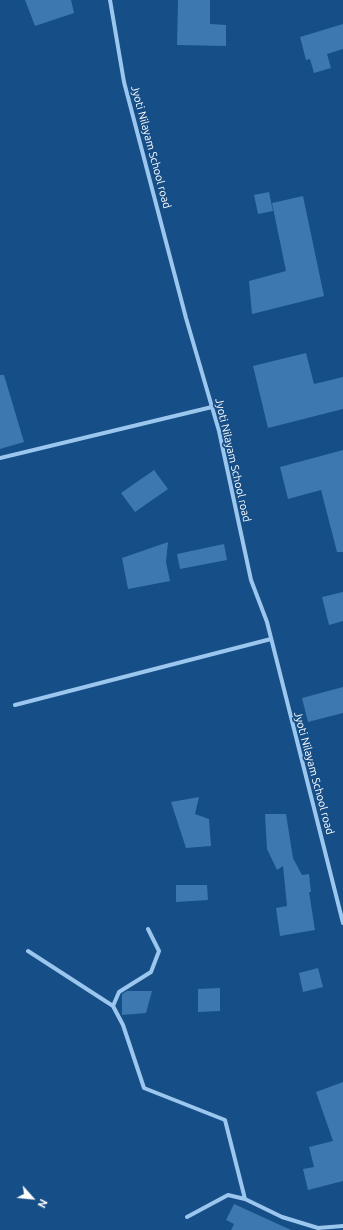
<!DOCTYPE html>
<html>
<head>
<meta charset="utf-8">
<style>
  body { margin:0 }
  #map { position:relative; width:343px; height:1230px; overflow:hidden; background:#164e87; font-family:Ubuntu,sans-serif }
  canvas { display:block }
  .north { position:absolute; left:12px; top:1178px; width:40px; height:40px; -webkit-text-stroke:3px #164e87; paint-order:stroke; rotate:117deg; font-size:11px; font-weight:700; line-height:16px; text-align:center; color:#fff }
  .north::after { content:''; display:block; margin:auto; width:14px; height:18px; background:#fff; clip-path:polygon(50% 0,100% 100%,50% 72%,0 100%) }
</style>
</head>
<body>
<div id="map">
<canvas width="343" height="1230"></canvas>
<div class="north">N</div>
</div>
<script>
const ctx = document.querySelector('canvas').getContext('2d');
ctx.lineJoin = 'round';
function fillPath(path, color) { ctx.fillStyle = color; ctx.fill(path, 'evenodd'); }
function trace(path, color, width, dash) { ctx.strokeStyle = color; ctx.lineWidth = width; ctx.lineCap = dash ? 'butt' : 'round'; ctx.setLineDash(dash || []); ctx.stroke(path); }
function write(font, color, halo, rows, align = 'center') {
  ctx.font = font + ' Ubuntu,sans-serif'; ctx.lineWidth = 3.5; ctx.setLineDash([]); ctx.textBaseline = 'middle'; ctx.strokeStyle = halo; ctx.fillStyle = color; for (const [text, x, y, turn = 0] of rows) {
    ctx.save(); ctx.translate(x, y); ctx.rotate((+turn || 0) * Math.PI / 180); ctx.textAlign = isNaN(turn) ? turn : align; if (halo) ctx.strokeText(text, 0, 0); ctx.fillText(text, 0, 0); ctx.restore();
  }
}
const building = new Path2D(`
  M 25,0 L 71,0 L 74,13 L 35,26 Z
  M 178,0 L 210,0 L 210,24 L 226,25 L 226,46 L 177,45 Z
  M 343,24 L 343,49 L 327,54 L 331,68 L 314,73 L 310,59 L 306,60 L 300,37 Z
  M 269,192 L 273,211 L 258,214 L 254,195 Z
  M 303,196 L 324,296 L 252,314 L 249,281 L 286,271 L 272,203 Z
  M 306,353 L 314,384 L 343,377 L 343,409 L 268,428 L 253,366 Z
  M 0,375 L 4,375 L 24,442 L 0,449 Z
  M 343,450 L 343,552 L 337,552 L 321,490 L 288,499 L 280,467 Z
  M 154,470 L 168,489 L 135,512 L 121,493 Z
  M 168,542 L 166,562 L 170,581 L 128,589 L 122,558 Z
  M 224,544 L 227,560 L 180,569 L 177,554 Z
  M 343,592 L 343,621 L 329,625 L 322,597 Z
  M 343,687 L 343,713 L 308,722 L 302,698 Z
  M 199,797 L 195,814 L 209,819 L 211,846 L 186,848 L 171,802 Z
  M 265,814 L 286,814 L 293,858 L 302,875 L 309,874 L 311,892 L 309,892 L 315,930 L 280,936 L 276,908 L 287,906 L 283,866 L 277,870 L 267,849 Z
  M 176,885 L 207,885 L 208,900 L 176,902 Z
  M 318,968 L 323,987 L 303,992 L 299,973 Z
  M 220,988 L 220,1011 L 198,1012 L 198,989 Z
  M 127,991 L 152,991 L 146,1013 L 122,1015 L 122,994 Z
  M 343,1082 L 343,1181 L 308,1190 L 303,1169 L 314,1167 L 309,1147 L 333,1141 L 316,1092 Z
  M 234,1204 L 291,1230 L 231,1230 L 234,1224 L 226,1220 Z`);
const street = new Path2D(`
  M 110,0 L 124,82 L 186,318 L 219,431 L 251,580 L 267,622 L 343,923
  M 0,458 L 212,407
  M 15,705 L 271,639
  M 28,951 L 113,1006 L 123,1025 L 144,1088 L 225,1120 L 245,1199 L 282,1217 L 318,1228 L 343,1226
  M 113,1006 L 119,992 L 151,972 L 159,951 L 148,929
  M 187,1217 L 228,1195 L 245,1199`);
const streetNames = [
  ["Jyoti Nilayam School road",151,147,75],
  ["Jyoti Nilayam School road",233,460,77],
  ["Jyoti Nilayam School road",314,773,75]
];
fillPath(building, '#3e78b1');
trace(street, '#9bc6ee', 4);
write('11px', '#fff', '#164e87', streetNames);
</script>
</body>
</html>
